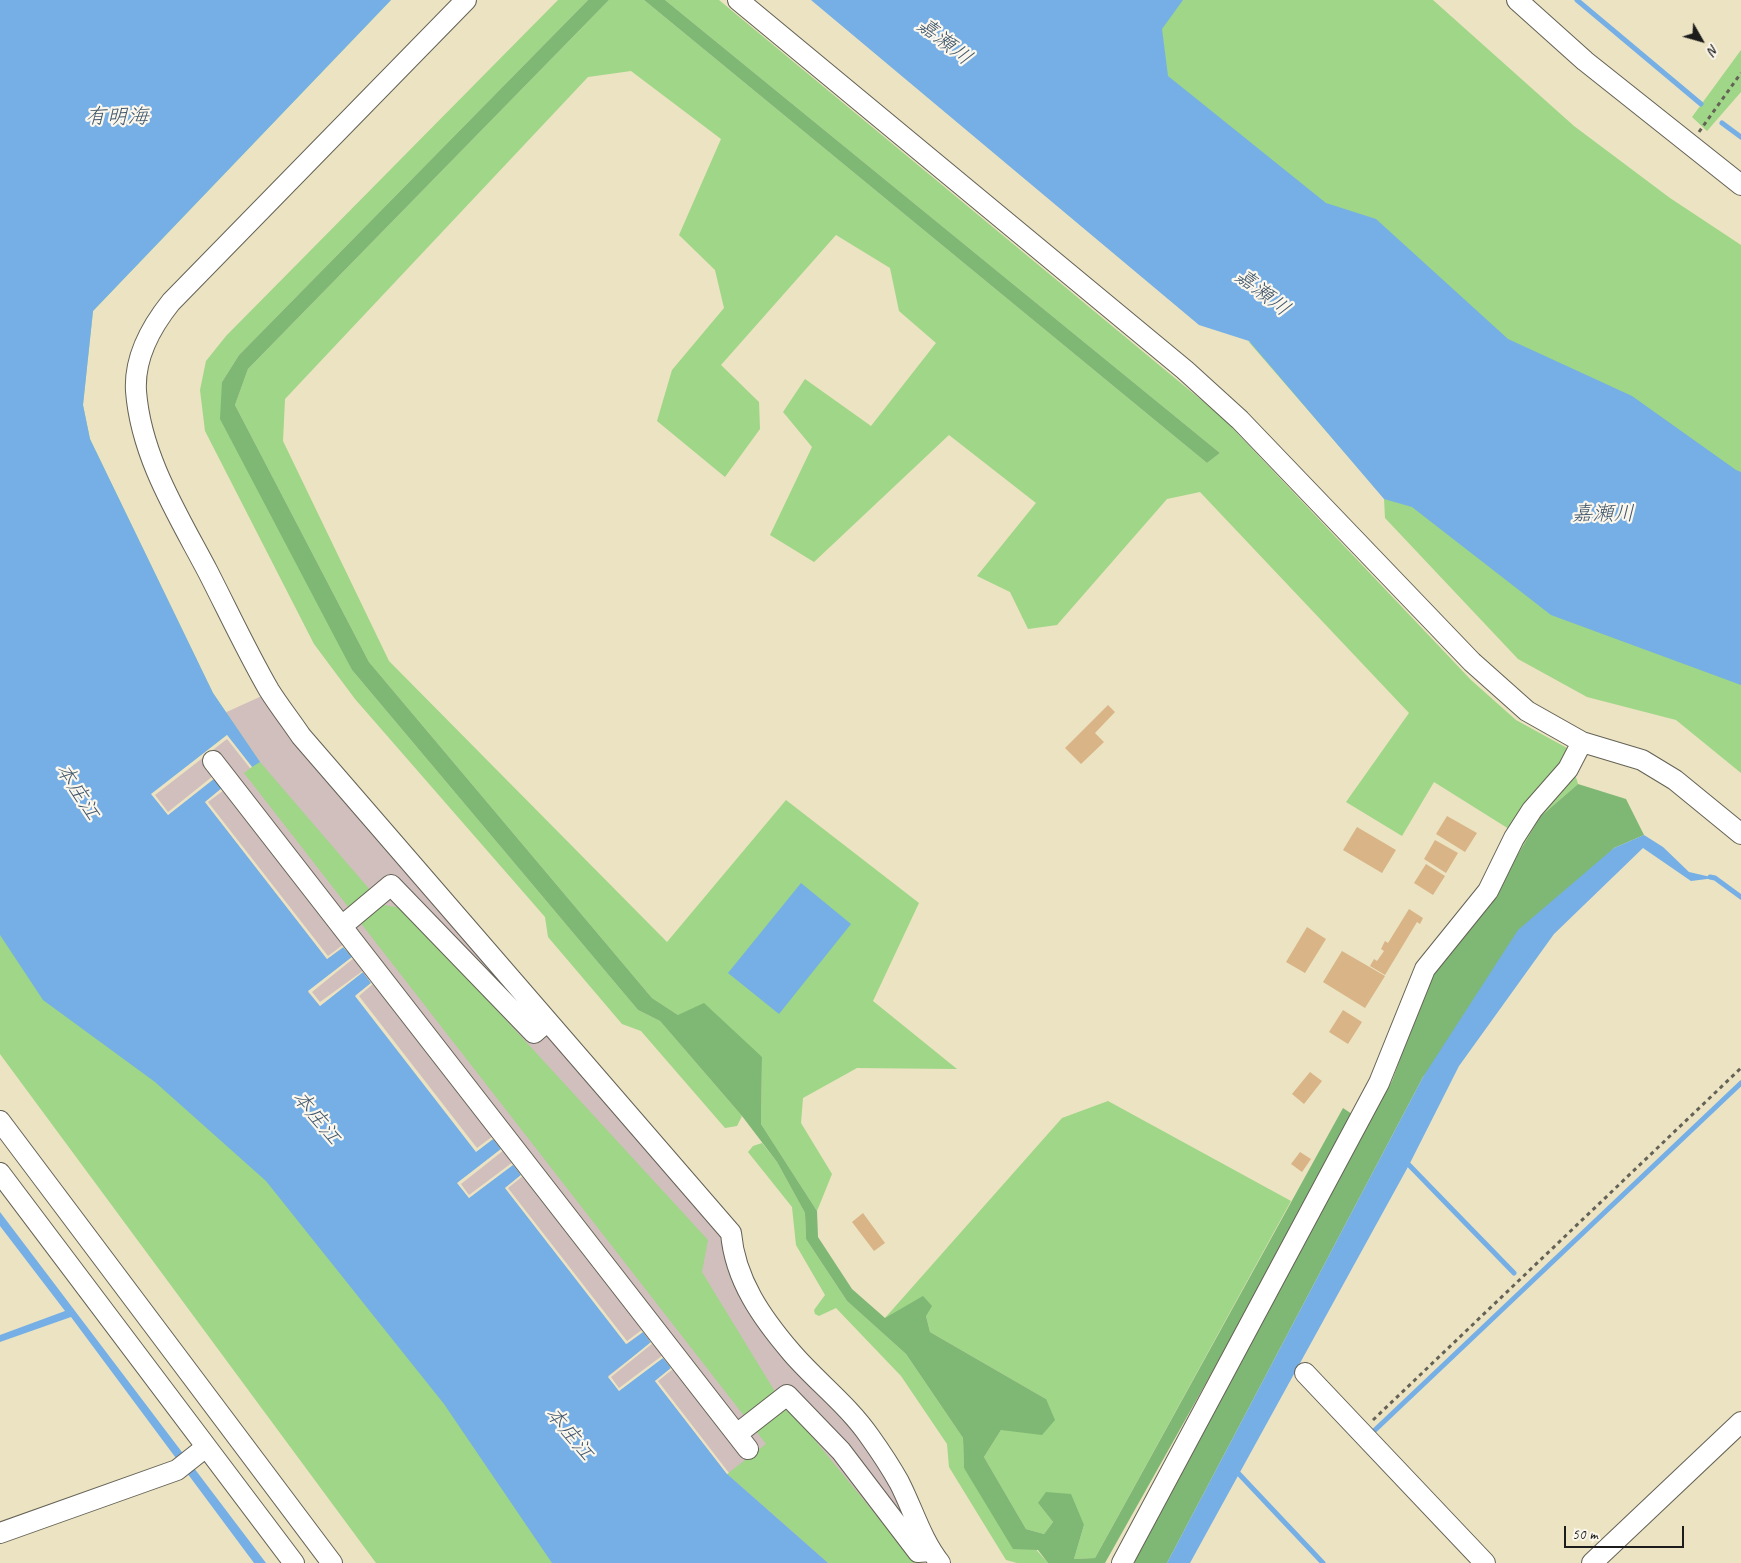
<!DOCTYPE html>
<html>
<head>
<meta charset="utf-8">
<style>
  body { margin:0 }
  #map { position:relative; width:1741px; height:1563px; overflow:hidden; background:#ebe3c2; font-family:Caveat,sans-serif }
  canvas { display:block }
  .north { position:absolute; left:1676px; top:15px; width:50px; height:50px; -webkit-text-stroke:4px #fbf7ec; paint-order:stroke; rotate:128deg; font-size:14px; font-weight:700; line-height:20px; text-align:center; color:#1c1c1c }
  .north::after { content:''; display:block; margin:auto; width:18px; height:22px; background:#1c1c1c; clip-path:polygon(50% 0,100% 100%,50% 72%,0 100%) }
  .scale { position:absolute; left:1564px; top:1526px; width:120px; height:22px; box-sizing:border-box; border:2px solid #1c1c1c; border-top:0; padding-left:6px; font-size:15px; line-height:18px; white-space:nowrap; color:#1c1c1c; -webkit-text-stroke:4px #fbf7ec; paint-order:stroke }
</style>
</head>
<body>
<div id="map">
<canvas width="1741" height="1563"></canvas>
<div class="north">N</div>
<div class="scale">50 m</div>
</div>
<script>
const ctx = document.querySelector('canvas').getContext('2d');
ctx.lineJoin = 'round';
function fillPath(path, color) { ctx.fillStyle = color; ctx.fill(path, 'evenodd'); }
function trace(path, color, width, dash) { ctx.strokeStyle = color; ctx.lineWidth = width; ctx.lineCap = dash ? 'butt' : 'round'; ctx.setLineDash(dash || []); ctx.stroke(path); }
function write(font, color, halo, rows, align = 'center') {
  ctx.font = font + ' Caveat,"Klee One",sans-serif'; ctx.lineWidth = 4.5; ctx.setLineDash([]); ctx.textBaseline = 'middle'; ctx.strokeStyle = halo; ctx.fillStyle = color; for (const [text, x, y, turn = 0] of rows) {
    ctx.save(); ctx.translate(x, y); ctx.rotate((+turn || 0) * Math.PI / 180); ctx.textAlign = isNaN(turn) ? turn : align; if (halo) ctx.strokeText(text, 0, 0); ctx.fillText(text, 0, 0); ctx.restore();
  }
}
const industrial = new Path2D(`
  M 264,695 L 725,1238 L 727,1255 L 863,1440 L 893,1486 L 925,1556 L 911,1563 L 651,1563 L 47,816 L 220,715 Z`);
const green = new Path2D(`
  M 0,0 L 391,0 L 93,311 L 83,405 L 90,439 L 213,693 L 260,762 L 383,905 L 403,908 L 708,1240 L 702,1272 L 774,1390 L 915,1563 L 828,1563 L 727,1474 L 766,1444 L 244,773 L 252,767 L 228,735 L 151,794 Z
  M 558,0 L 588,0 L 239,355 L 222,382 L 352,670 L 638,1010 L 660,1021 L 742,1116 L 737,1126 L 725,1128 L 641,1031 L 622,1024 L 548,937 L 545,917 L 355,699 L 314,644 L 205,431 L 200,390 L 206,361 L 226,336 Z
  M 609,0 L 644,0 L 1207,463 L 1220,453 L 665,0 L 719,0 L 1223,418 L 1471,680 L 1516,720 L 1567,748 L 1578,784 L 1540,817 L 1498,888 L 1476,892 L 1509,829 L 1434,782 L 1402,836 L 1346,802 L 1409,713 L 1200,492 L 1167,499 L 1057,625 L 1028,629 L 1010,592 L 977,576 L 1036,503 L 949,435 L 814,562 L 770,535 L 812,447 L 783,412 L 805,379 L 871,426 L 936,343 L 899,311 L 890,268 L 836,235 L 721,365 L 759,402 L 760,429 L 725,477 L 657,421 L 672,370 L 724,308 L 715,270 L 679,235 L 721,139 L 631,71 L 588,77 L 285,399 L 283,441 L 389,661 L 667,942 L 786,800 L 919,903 L 873,1001 L 957,1069 L 857,1068 L 803,1098 L 801,1123 L 832,1174 L 817,1211 L 761,1124 L 762,1057 L 678,1015 L 652,998 L 369,662 L 235,405 L 248,369 Z
  M 1038,0 L 1433,0 L 1574,126 L 1670,198 L 1741,245 L 1741,518 Z
  M 1741,50 L 1741,92 L 1707,131 L 1692,117 Z
  M 1248,341 L 1741,649 L 1741,773 L 1676,720 L 1587,697 L 1518,659 L 1385,518 L 1384,498 Z
  M 0,857 L 293,1165 L 595,1563 L 376,1563 L 0,1054 Z
  M 1108,1101 L 1291,1201 L 1095,1558 L 1074,1559 L 1084,1525 L 1038,1503 L 1053,1522 L 1044,1534 L 1026,1529 L 984,1457 L 1001,1430 L 1046,1399 L 930,1332 L 926,1316 L 885,1318 L 1062,1118 Z
  M 762,1143 L 777,1162 L 805,1213 L 806,1239 L 847,1301 L 906,1354 L 963,1438 L 964,1468 L 1048,1563 L 1017,1563 L 1006,1560 L 949,1467 L 947,1444 L 901,1376 L 836,1308 L 819,1316 L 815,1314 L 814,1310 L 825,1295 L 796,1245 L 792,1207 L 748,1152 L 753,1146 Z`);
const forest = new Path2D(`
  M 588,0 L 609,0 L 248,369 L 235,405 L 369,662 L 652,998 L 678,1015 L 704,1003 L 762,1057 L 761,1124 L 817,1211 L 818,1237 L 852,1289 L 885,1318 L 923,1296 L 932,1306 L 926,1316 L 930,1332 L 1046,1399 L 1055,1420 L 1042,1435 L 1001,1430 L 984,1457 L 1026,1529 L 1044,1534 L 1053,1522 L 1038,1503 L 1046,1492 L 1071,1494 L 1084,1525 L 1074,1559 L 1095,1558 L 1343,1108 L 1352,1114 L 1285,1242 L 1105,1563 L 1048,1563 L 1038,1550 L 1013,1549 L 964,1468 L 963,1438 L 906,1354 L 847,1301 L 806,1239 L 805,1213 L 777,1162 L 742,1116 L 660,1021 L 638,1010 L 352,670 L 220,419 L 222,382 L 239,355 Z
  M 644,0 L 665,0 L 1220,453 L 1207,463 Z
  M 1578,784 L 1626,799 L 1644,835 L 1614,848 L 1423,1077 L 1167,1563 L 1128,1563 L 1392,1081 L 1432,973 L 1498,888 L 1540,817 Z`);
const water = new Path2D(`
  M 0,0 L 391,0 L 93,311 L 83,405 L 90,439 L 213,693 L 260,762 L 252,767 L 227,735 L 152,794 L 168,815 L 215,778 L 222,788 L 205,802 L 327,959 L 344,947 L 352,957 L 308,992 L 320,1006 L 363,972 L 371,983 L 356,995 L 477,1151 L 493,1139 L 501,1149 L 458,1183 L 469,1198 L 513,1164 L 521,1175 L 505,1188 L 627,1344 L 643,1332 L 651,1343 L 608,1376 L 619,1391 L 663,1357 L 671,1368 L 655,1381 L 727,1474 L 828,1563 L 552,1563 L 444,1404 L 266,1181 L 155,1082 L 43,1000 L 0,935 Z
  M 811,0 L 1183,0 L 1162,29 L 1168,76 L 1326,203 L 1376,219 L 1508,339 L 1632,396 L 1736,470 L 1741,472 L 1741,685 L 1551,615 L 1412,507 L 1384,499 L 1249,341 L 1199,325 Z
  M 1644,835 L 1663,847 L 1689,872 L 1715,878 L 1691,881 L 1643,848 L 1554,934 L 1459,1066 L 1409,1165 L 1190,1563 L 1167,1563 L 1423,1077 L 1518,930 L 1614,848 Z
  M 801,883 L 851,924 L 779,1014 L 728,973 Z
  M 0,1212 L 266,1563 L 254,1563 L 71,1317 L 0,1342 L 0,1335 L 65,1311 L 0,1226 Z`);
const pier = new Path2D(`
  M 227,735 L 252,767 L 250,768 L 227,739 L 155,795 L 168,812 L 213,776 L 224,790 L 208,802 L 328,956 L 344,944 L 354,958 L 312,992 L 320,1002 L 364,970 L 374,983 L 359,996 L 477,1148 L 493,1136 L 504,1150 L 461,1184 L 469,1195 L 513,1162 L 523,1176 L 508,1188 L 627,1341 L 643,1329 L 653,1343 L 611,1377 L 619,1388 L 663,1355 L 673,1369 L 658,1381 L 729,1473 L 727,1474 L 655,1381 L 671,1368 L 663,1358 L 619,1391 L 608,1377 L 651,1342 L 643,1332 L 626,1344 L 505,1188 L 521,1175 L 513,1165 L 469,1198 L 457,1183 L 501,1149 L 493,1139 L 476,1152 L 355,996 L 371,983 L 363,972 L 320,1006 L 308,991 L 352,957 L 343,947 L 327,959 L 205,802 L 222,788 L 215,778 L 168,815 L 151,794 Z`);
const stream = new Path2D(`
  M 1577,0 L 1701,104
  M 1722,123 L 1741,137
  M 1710,877 L 1715,878 L 1741,897
  M 1409,1165 L 1514,1273
  M 1375,1430 L 1741,1083
  M 1239,1474 L 1323,1563`);
const building = new Path2D(`
  M 1108,705 L 1115,712 L 1095,733 L 1104,742 L 1081,764 L 1065,748 Z
  M 1447,816 L 1477,833 L 1465,852 L 1436,834 Z
  M 1357,827 L 1396,850 L 1382,873 L 1343,850 Z
  M 1435,840 L 1458,853 L 1446,873 L 1424,859 Z
  M 1426,864 L 1445,876 L 1433,895 L 1414,883 Z
  M 1409,909 L 1423,918 L 1420,924 L 1417,922 L 1385,975 L 1370,966 L 1374,959 L 1377,961 L 1384,951 L 1381,949 L 1385,941 L 1388,943 Z
  M 1307,927 L 1326,939 L 1305,973 L 1286,962 Z
  M 1342,951 L 1385,976 L 1365,1008 L 1323,982 Z
  M 1343,1010 L 1362,1022 L 1348,1044 L 1329,1032 Z
  M 1310,1072 L 1322,1081 L 1304,1104 L 1292,1094 Z
  M 1300,1152 L 1311,1159 L 1302,1172 L 1291,1164 Z
  M 863,1213 L 885,1243 L 874,1251 L 852,1222 Z`);
const path = new Path2D(`
  M 1699,132 L 1741,73
  M 1373,1420 L 1741,1068`);
const minor = new Path2D(`
  M 466,0 L 171,302 C 151,327 134,358 136,391 C 141,457 178,515 208,572 C 228,611 247,652 269,690 C 279,706 291,721 301,736 L 731,1233 C 735,1280 762,1318 792,1353 C 817,1382 848,1405 870,1437 C 880,1451 890,1466 899,1482 C 913,1509 921,1539 940,1563
  M 738,0 L 1185,370 L 1240,420 L 1472,662 L 1527,711 L 1582,742 L 1642,760 L 1675,780 L 1741,834
  M 1517,0 L 1585,61 L 1741,185
  M 213,761 L 748,1449
  M 342,926 L 391,885 L 534,1033 L 542,1026
  M 0,1121 L 332,1563
  M 0,1173 L 294,1563
  M 1305,1373 L 1485,1563
  M 737,1434 L 787,1395 L 841,1451 L 918,1552 L 931,1551
  M 0,1533 L 177,1470 L 206,1447
  M 1122,1563 L 1379,1083 L 1425,969 L 1488,891 L 1514,838 L 1532,810 L 1568,769 L 1582,742
  M 1592,1563 L 1741,1422`);
const waterNames = [
  ["嘉瀬川",944,42,38],
  ["有明海",117,117],
  ["嘉瀬川",1262,293,38],
  ["嘉瀬川",1603,514],
  ["本庄江",77,792,58],
  ["本庄江",316,1118,51],
  ["本庄江",569,1434,51]
];
fillPath(industrial, '#d1bfbd');
fillPath(green, '#9fd687');
fillPath(forest, '#7fb774');
fillPath(water, '#75afe6');
fillPath(pier, '#ebe3c2');
trace(stream, '#75afe6', 5);
fillPath(building, '#d9b487');
trace(minor, '#646256', 22);
trace(path, '#646256', 3, [4, 4]);
trace(minor, '#fff', 20);
write('italic 21px', '#40576d', '#fbf7ec', waterNames);
</script>
</body>
</html>
